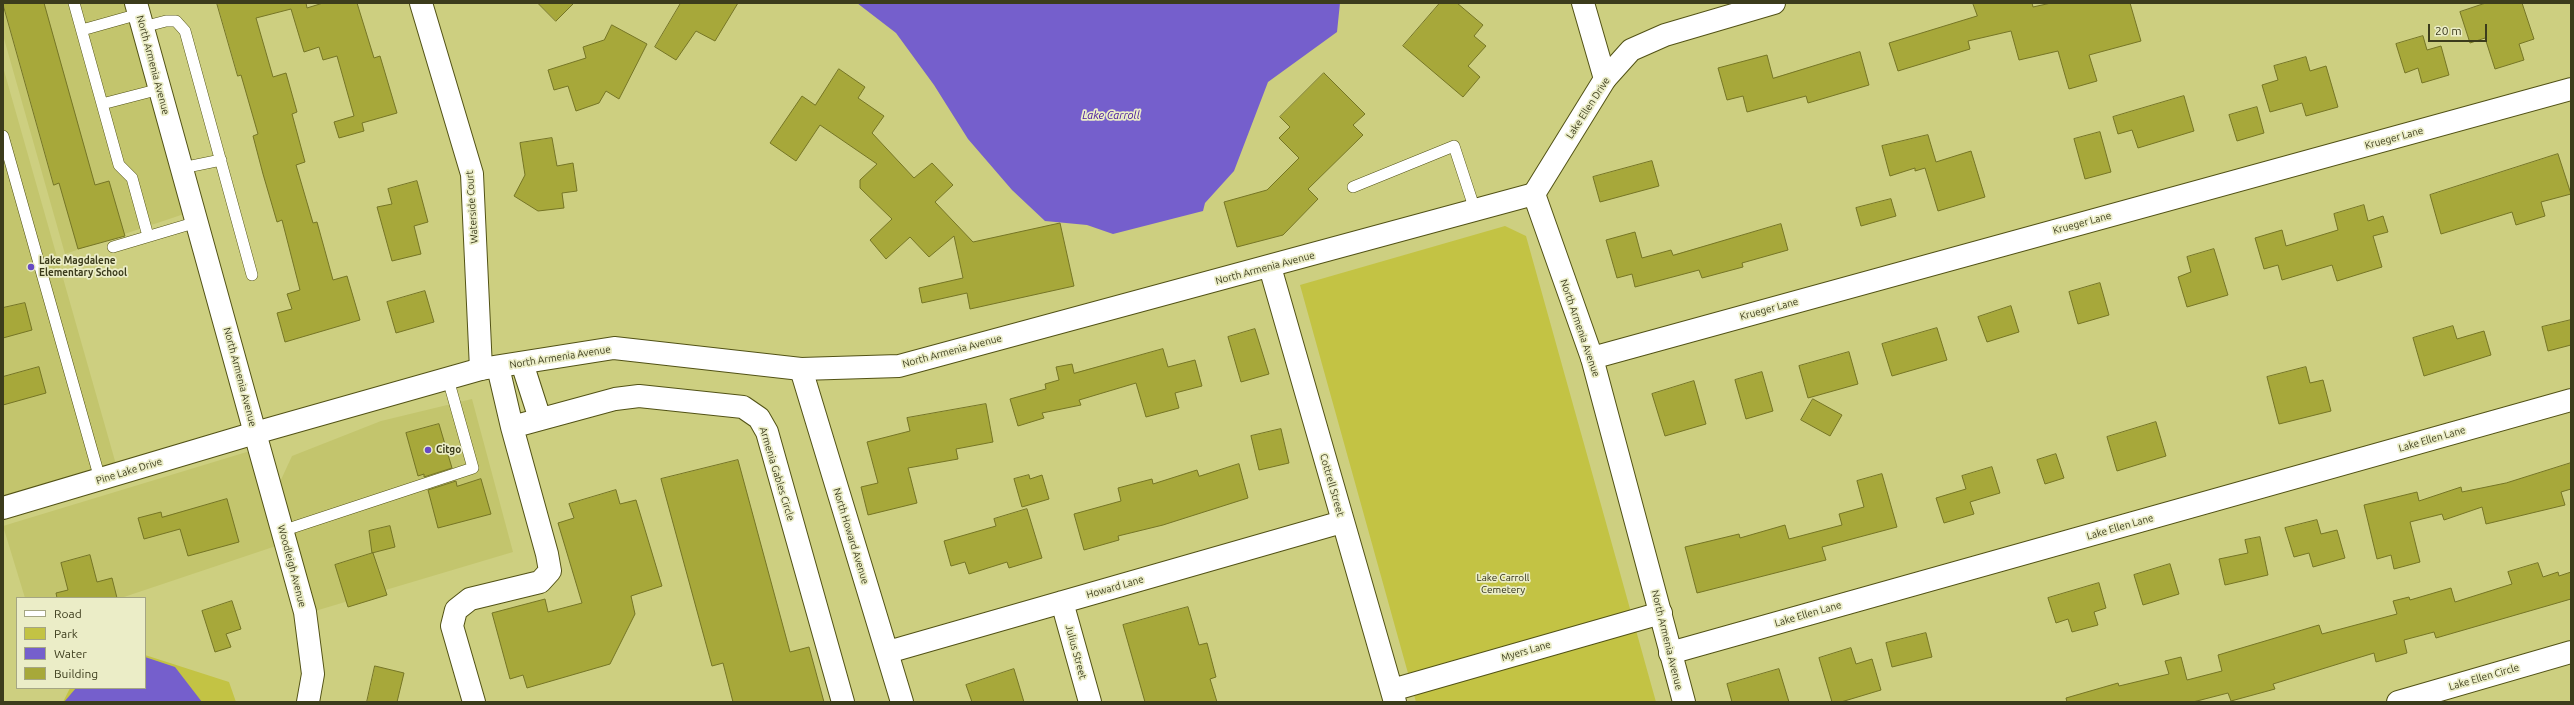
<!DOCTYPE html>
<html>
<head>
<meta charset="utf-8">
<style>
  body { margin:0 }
  #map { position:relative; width:2574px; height:705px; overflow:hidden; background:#cdcf80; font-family:Ubuntu,sans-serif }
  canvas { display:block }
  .frame { position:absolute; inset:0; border:4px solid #3c3c1c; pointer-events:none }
  .legend { position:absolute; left:16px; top:597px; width:130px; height:92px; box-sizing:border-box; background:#ebedc7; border:1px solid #a5a683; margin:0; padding:5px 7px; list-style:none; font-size:12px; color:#3c3c1c }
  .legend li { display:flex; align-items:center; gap:8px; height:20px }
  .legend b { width:20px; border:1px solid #a5a683 }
  .scale { position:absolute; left:2428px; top:24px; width:59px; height:18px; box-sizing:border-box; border:2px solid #3c3c1c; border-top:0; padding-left:5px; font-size:12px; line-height:14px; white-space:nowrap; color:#3c3c1c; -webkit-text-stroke:3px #ebedc7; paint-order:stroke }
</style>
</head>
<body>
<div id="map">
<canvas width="2574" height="705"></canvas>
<div class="frame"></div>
<ul class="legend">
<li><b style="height:5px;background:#fff"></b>Road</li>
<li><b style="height:11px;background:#c3c344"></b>Park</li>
<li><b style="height:11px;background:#755fcc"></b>Water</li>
<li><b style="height:11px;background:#a7a83a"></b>Building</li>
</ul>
<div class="scale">20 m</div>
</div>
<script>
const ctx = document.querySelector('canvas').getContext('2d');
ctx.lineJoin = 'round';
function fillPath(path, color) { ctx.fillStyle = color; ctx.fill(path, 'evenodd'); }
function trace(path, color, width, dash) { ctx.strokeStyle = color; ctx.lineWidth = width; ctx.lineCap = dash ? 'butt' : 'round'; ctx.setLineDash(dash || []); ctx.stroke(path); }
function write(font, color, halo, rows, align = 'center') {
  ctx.font = font + ' Ubuntu,sans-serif'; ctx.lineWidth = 3.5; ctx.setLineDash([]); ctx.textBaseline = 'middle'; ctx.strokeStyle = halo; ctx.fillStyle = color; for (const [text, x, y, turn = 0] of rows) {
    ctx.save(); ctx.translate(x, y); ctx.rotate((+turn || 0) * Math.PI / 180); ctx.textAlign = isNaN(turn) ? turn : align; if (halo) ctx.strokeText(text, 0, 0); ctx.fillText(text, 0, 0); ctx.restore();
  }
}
const built = new Path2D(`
  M 3,3 L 126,3 L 184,214 L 65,254 L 3,35 Z
  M 3,67 L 117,468 L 3,500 Z
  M 472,399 L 513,552 L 315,611 L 279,484 L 292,456 L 381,421 Z
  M 250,451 L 276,546 L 121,598 L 25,598 L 3,526 Z`);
const green = new Path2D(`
  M 1505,226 L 1526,236 L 1656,702 L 1416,702 L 1300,285 Z
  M 145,655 L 229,682 L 236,702 L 63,702 L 70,688 L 145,688 Z`);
const water = new Path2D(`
  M 857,3 L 1340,3 L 1337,32 L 1268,82 L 1234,171 L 1205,203 L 1203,211 L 1113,234 L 1087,225 L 1045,221 L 1012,190 L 968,139 L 934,85 L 896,33 Z
  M 145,657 L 175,667 L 202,702 L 64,702 L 76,688 L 145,688 Z`);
const building = new Path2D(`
  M 3,3 L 44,3 L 95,185 L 109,181 L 125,236 L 78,249 L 59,183 L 54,185 Z
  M 217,3 L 306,3 L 307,8 L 323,3 L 357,3 L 374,58 L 380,56 L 397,113 L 362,123 L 364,131 L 339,138 L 334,122 L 354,116 L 337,56 L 323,60 L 319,47 L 304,52 L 291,9 L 256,18 L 273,77 L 286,73 L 297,112 L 292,114 L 305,162 L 296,165 L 313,223 L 317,222 L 333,280 L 347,276 L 360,320 L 285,342 L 277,313 L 292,309 L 287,294 L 300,290 L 282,220 L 277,222 L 263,174 L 253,136 L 258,134 L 241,75 L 238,76 Z
  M 538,3 L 574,3 L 556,21 Z
  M 681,3 L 738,3 L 715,41 L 696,31 L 676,60 L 655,47 Z
  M 1440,3 L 1457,3 L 1483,25 L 1474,36 L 1486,46 L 1468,66 L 1480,77 L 1463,97 L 1403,46 Z
  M 1973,3 L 2032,3 L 2033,7 L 2051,3 L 2130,3 L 2141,41 L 2089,55 L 2097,81 L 2069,89 L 2058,51 L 2019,60 L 2011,31 L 1968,41 L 1970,49 L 1898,71 L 1889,43 L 1977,16 Z
  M 2486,3 L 2522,3 L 2534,39 L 2519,44 L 2524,60 L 2495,69 L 2485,38 L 2470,43 L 2460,12 Z
  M 612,25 L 647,44 L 619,99 L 606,91 L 599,103 L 576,111 L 568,86 L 554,90 L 548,70 L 586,58 L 583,47 L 604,40 Z
  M 2423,36 L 2427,50 L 2441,46 L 2449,75 L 2422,83 L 2418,68 L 2405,73 L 2396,44 Z
  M 1860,52 L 1869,85 L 1808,103 L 1806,96 L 1747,112 L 1743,96 L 1727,100 L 1718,68 L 1767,55 L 1773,78 Z
  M 2306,57 L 2310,71 L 2326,66 L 2338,107 L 2306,116 L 2302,103 L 2270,112 L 2262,85 L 2278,80 L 2274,66 Z
  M 839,69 L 865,87 L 858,98 L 884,116 L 872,133 L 914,178 L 932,163 L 953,185 L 935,202 L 973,242 L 1060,223 L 1074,286 L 970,309 L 967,293 L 922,303 L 919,288 L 963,278 L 954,236 L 929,257 L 910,237 L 886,259 L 870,240 L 892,219 L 860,188 L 860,180 L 877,164 L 820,125 L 796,161 L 770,143 L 802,96 L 815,105 Z
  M 1324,73 L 1365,114 L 1353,125 L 1363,135 L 1308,189 L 1318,199 L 1283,235 L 1237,247 L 1224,202 L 1267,190 L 1299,158 L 1279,138 L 1290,127 L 1280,117 Z
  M 2184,96 L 2194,131 L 2138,148 L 2132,130 L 2118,134 L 2113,117 Z
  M 2257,107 L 2264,133 L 2237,141 L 2229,115 Z
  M 2100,132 L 2111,172 L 2085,179 L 2074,139 Z
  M 1928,135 L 1936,162 L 1971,151 L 1985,197 L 1938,211 L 1925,168 L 1915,171 L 1915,168 L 1890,176 L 1882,146 Z
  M 552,138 L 557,166 L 573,163 L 577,191 L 562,193 L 564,208 L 538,211 L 514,196 L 525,175 L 520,143 Z
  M 2558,154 L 2571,194 L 2541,202 L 2545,216 L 2516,225 L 2512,212 L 2441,234 L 2430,195 Z
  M 1652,161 L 1659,186 L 1600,202 L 1593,177 Z
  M 417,181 L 428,222 L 414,226 L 421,254 L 392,261 L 377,207 L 392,204 L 388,189 Z
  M 1891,199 L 1896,216 L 1861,226 L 1856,208 Z
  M 2364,205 L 2368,221 L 2383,216 L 2388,232 L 2373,236 L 2382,267 L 2337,281 L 2332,265 L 2282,280 L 2278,265 L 2264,269 L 2255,238 L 2282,230 L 2286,246 L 2338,230 L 2334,214 Z
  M 1781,224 L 1788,250 L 1742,263 L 1743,267 L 1702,278 L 1699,270 L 1635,287 L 1632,274 L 1617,278 L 1606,240 L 1635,232 L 1642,258 L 1671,250 L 1673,255 Z
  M 2214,249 L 2228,295 L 2187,307 L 2178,277 L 2191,272 L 2187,257 Z
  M 2100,283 L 2109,315 L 2078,324 L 2069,292 Z
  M 425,291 L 434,322 L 396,333 L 387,302 Z
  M 25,303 L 32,330 L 3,338 L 3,308 Z
  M 2011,306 L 2019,332 L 1987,342 L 1978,317 Z
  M 2571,320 L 2571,345 L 2548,351 L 2542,327 Z
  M 2453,326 L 2457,339 L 2484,331 L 2491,355 L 2424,376 L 2413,338 Z
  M 1937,328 L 1947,360 L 1892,376 L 1882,344 Z
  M 1255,329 L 1269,374 L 1241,382 L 1228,337 Z
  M 1163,349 L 1168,367 L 1195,360 L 1202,386 L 1175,393 L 1179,408 L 1146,417 L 1136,383 L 1079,400 L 1081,405 L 1042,413 L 1044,418 L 1018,426 L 1010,399 L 1046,389 L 1045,384 L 1059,380 L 1056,367 L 1072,364 L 1074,373 Z
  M 1849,352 L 1858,384 L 1808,398 L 1799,366 Z
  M 39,367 L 46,393 L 3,405 L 3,377 Z
  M 2306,367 L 2310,383 L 2323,380 L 2331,411 L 2279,424 L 2267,377 Z
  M 1762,372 L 1773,411 L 1746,419 L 1735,380 Z
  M 1694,381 L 1706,424 L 1665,436 L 1652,394 Z
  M 1813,399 L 1842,415 L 1830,436 L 1801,420 Z
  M 986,404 L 993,442 L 956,449 L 958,459 L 908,468 L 917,503 L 868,515 L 861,487 L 878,483 L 867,442 L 910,431 L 907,418 Z
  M 2156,422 L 2166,456 L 2117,471 L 2107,437 Z
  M 439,424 L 452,468 L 424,477 L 424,474 L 418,476 L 406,433 Z
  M 1281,429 L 1289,463 L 1259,470 L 1251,436 Z
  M 2056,454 L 2064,478 L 2045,484 L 2037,460 Z
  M 738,460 L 790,652 L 809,647 L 824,702 L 733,702 L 723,663 L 712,666 L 661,479 Z
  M 2571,463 L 2571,489 L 2561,492 L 2565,505 L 2486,524 L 2482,507 L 2444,520 L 2442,514 L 2410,522 L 2420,562 L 2394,569 L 2391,555 L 2377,559 L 2364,505 L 2417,492 L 2419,501 L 2461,487 L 2462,492 L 2506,483 Z
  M 1239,464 L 1248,498 L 1163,525 L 1118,536 L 1119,540 L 1084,550 L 1074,514 L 1121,501 L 1118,488 L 1152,479 L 1153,484 L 1197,470 L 1199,476 Z
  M 1992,467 L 2000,493 L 1970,502 L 1974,514 L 1944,523 L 1936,498 L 1966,489 L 1962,476 Z
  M 1882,474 L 1897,527 L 1822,547 L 1826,560 L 1697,593 L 1685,547 L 1739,534 L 1740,538 L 1785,525 L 1789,539 L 1842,525 L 1839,514 L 1864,507 L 1857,481 Z
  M 1029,475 L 1030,479 L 1042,475 L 1049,499 L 1022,507 L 1014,479 Z
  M 481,479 L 491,514 L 438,528 L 428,490 L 456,481 L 457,486 Z
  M 616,490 L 620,504 L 636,500 L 662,586 L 631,596 L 635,614 L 610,664 L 527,688 L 523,675 L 510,679 L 492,613 L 545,599 L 548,612 L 582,603 L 558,523 L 574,518 L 569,504 Z
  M 227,499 L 239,542 L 188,556 L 180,529 L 144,539 L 138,518 L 161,512 L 162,517 Z
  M 1027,509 L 1042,558 L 1009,568 L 1007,562 L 969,574 L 965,562 L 951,566 L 944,541 L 996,526 L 994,519 Z
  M 2317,520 L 2321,534 L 2337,530 L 2345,558 L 2313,567 L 2309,553 L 2294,557 L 2285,528 Z
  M 390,526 L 395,547 L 372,553 L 369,531 Z
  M 2260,537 L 2268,575 L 2225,585 L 2219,559 L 2248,553 L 2245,540 Z
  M 373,553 L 387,595 L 348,607 L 335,565 Z
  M 90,555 L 97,582 L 112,578 L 117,598 L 57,598 L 56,593 L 68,590 L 61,563 Z
  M 2538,563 L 2543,577 L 2558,572 L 2559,576 L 2571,572 L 2571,599 L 2436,638 L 2434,632 L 2404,640 L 2407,653 L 2376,662 L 2374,653 L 2273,684 L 2275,689 L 2231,701 L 2228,693 L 2193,702 L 2067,702 L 2066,698 L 2118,683 L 2119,686 L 2169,674 L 2165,661 L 2181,657 L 2187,680 L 2222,671 L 2218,655 L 2319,625 L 2322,634 L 2397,614 L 2393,601 L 2409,597 L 2410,600 L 2451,588 L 2455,602 L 2512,584 L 2508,572 Z
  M 2170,564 L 2179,594 L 2143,605 L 2134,575 Z
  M 2099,583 L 2106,608 L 2094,612 L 2098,625 L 2072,632 L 2068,619 L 2056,623 L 2048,598 Z
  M 232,601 L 241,629 L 226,634 L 231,647 L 215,652 L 202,611 Z
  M 1188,607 L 1199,645 L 1207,643 L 1216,677 L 1210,679 L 1217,702 L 1145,702 L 1123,625 Z
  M 1926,633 L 1932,657 L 1892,667 L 1886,643 Z
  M 1851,648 L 1856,664 L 1872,659 L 1881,690 L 1841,702 L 1832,702 L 1819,658 Z
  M 375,666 L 404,673 L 397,702 L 367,702 Z
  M 1014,669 L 1024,702 L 972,702 L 966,685 Z
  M 1779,669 L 1789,702 L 1732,702 L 1727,684 Z`);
const service = new Path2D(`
  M 74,3 L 119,165 L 132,178 L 148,236
  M 143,27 L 166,21 L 176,21 L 185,31 L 252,275
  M 82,30 L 139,14
  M 102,104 L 160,89
  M 3,136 L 100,479
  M 182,168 L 221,160
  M 1353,187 L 1454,146 L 1475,210
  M 113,247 L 197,222
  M 282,531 L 473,468 L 448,379`);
const minor = new Path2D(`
  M 421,3 L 472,174 L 481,369
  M 1583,3 L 1605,79
  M 1270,267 L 1395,702
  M 1592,358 L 2571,89
  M 522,363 L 540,419
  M 498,367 L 512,427
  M 801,369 L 902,702
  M 3,508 L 255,433 L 305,612 L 313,674 L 308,702
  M 1062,602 L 1090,702
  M 888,652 L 1342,522
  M 1670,653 L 2571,400
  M 1392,690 L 1661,613
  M 474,702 L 452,626 L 456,610 L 470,599 L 540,582 L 550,571 L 547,554 L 512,427 L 615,399 L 639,396 L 743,407 L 759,418 L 767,432 L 843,702
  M 2398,702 L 2571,652`);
const tertiary = new Path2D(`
  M 1534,194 L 1605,79 L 1631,50 L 1665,35 L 1774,3`);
const secondary = new Path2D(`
  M 136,3 L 255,433 L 481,369 L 614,348 L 801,369 L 899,366 L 1534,194 L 1592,358 L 1684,702`);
const markers = [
  [31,267,4,"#674ac3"],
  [428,450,4,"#674ac3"]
];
const streetNames = [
  ["North Armenia Avenue",153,65,75],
  ["Lake Ellen Drive",1588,108,-57],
  ["Krueger Lane",2394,138,-15],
  ["Waterside Court",472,207,-94],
  ["Krueger Lane",2082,223,-15],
  ["North Armenia Avenue",1265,268,-15],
  ["Krueger Lane",1769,309,-15],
  ["North Armenia Avenue",1580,328,71],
  ["North Armenia Avenue",952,351,-15],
  ["North Armenia Avenue",560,357,-9],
  ["North Armenia Avenue",240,377,75],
  ["Lake Ellen Lane",2432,439,-16],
  ["Pine Lake Drive",129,471,-17],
  ["Armenia Gables Circle",777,474,73],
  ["Cottrell Street",1332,485,74],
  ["Lake Ellen Lane",2120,527,-16],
  ["North Howard Avenue",851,536,73],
  ["Woodleigh Avenue",292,566,75],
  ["Howard Lane",1115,587,-16],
  ["Lake Ellen Lane",1808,614,-16],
  ["North Armenia Avenue",1667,640,76],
  ["Myers Lane",1526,651,-16],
  ["Julius Street",1076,652,75],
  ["Lake Ellen Circle",2484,677,-16]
];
const poiNames = [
  ["Lake Magdalene",39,261],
  ["Elementary School",39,273],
  ["Citgo",436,450]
];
const parkNames = [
  ["Lake Carroll",1503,578],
  ["Cemetery",1503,590]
];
const waterNames = [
  ["Lake Carroll",1111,115]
];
fillPath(built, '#c3c56d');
fillPath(green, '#c3c344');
fillPath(water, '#755fcc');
fillPath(building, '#a7a83a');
trace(building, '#757525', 1);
trace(service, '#525215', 12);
trace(minor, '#525215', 24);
trace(tertiary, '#525215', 24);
trace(secondary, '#525215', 24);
trace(service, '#fff', 11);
trace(minor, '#fff', 22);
trace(tertiary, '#fff', 22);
trace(secondary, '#fff', 22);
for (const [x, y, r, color] of markers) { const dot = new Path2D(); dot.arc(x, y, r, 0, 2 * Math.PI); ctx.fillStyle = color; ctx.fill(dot); trace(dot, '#ebedc7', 1.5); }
write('10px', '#3c3c1c', '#ebedc7', streetNames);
write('bold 10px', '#3c3c1c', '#ebedc7', poiNames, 'left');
write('10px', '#2d2d16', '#ebedc7', parkNames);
write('italic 11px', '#45159c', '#ebedc7', waterNames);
</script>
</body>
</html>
